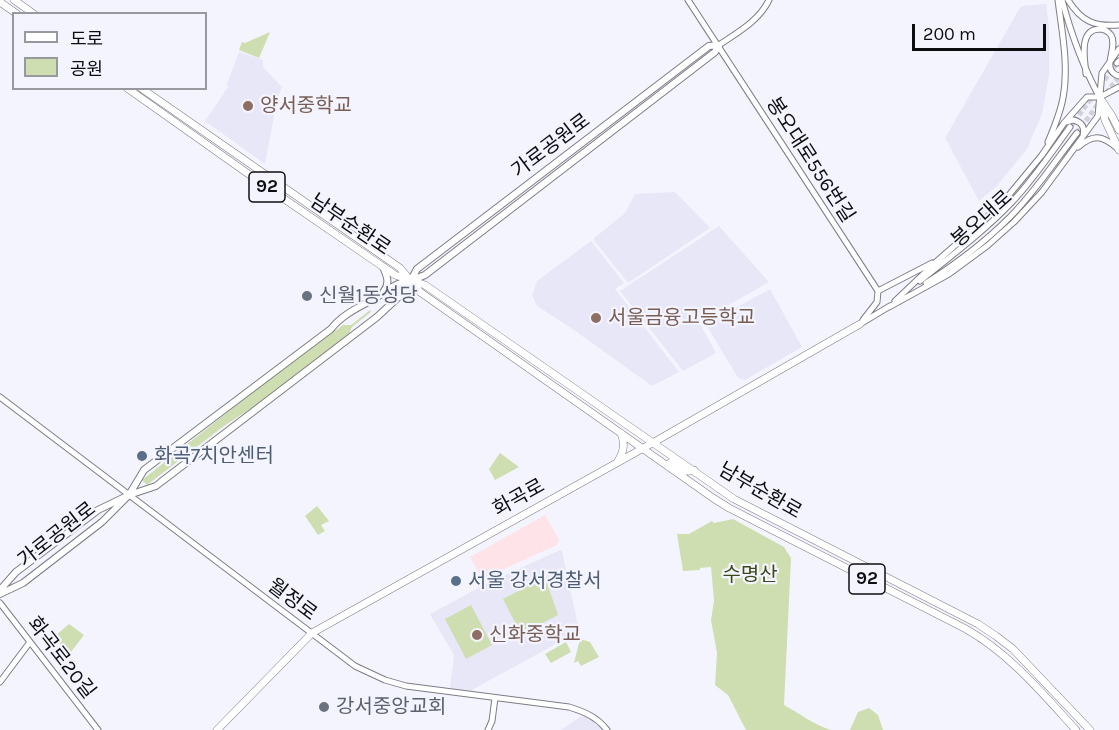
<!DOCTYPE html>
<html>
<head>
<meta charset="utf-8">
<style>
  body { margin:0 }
  #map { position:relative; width:1119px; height:730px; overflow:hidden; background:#f4f4fe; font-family:Karla,"Noto Sans KR",sans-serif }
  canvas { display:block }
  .legend { position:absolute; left:12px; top:12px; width:195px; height:78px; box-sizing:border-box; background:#f4f4fe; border:2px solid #98989f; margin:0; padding:8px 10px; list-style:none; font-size:18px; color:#0d0d10 }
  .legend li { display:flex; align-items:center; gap:12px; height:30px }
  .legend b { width:30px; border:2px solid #98989f }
  .scale { position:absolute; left:912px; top:24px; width:134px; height:27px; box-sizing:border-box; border:3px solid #0d0d10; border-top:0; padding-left:8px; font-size:18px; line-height:21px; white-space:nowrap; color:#0d0d10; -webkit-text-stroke:4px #f4f4fe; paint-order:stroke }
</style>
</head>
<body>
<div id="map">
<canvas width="1119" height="730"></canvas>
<ul class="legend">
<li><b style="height:8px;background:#fff"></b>도로</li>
<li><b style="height:16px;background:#cfdeb0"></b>공원</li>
</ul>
<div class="scale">200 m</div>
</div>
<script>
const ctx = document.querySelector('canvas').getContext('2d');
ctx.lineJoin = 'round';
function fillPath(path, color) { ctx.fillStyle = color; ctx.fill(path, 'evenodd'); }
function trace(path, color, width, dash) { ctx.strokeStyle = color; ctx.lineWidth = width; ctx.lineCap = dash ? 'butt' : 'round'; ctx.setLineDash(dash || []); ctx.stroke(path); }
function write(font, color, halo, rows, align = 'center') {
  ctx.font = font + ' Karla,"Noto Sans KR",sans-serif'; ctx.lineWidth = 4.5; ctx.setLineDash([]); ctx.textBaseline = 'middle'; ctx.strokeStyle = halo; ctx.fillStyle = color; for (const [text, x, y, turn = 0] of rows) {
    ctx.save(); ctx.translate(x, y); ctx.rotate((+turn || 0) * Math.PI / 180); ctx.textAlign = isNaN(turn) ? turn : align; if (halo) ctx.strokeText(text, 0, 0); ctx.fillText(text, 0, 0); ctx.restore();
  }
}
const commercial = new Path2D(`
  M 545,515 L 559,540 L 557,545 L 482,579 L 470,557 Z`);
const built = new Path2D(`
  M 1046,4 L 1049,27 L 1049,76 L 1042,114 L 1027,149 L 996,187 L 979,201 L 945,138 L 1021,6 Z
  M 239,52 L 263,60 L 263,67 L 282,87 L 277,100 L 265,164 L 205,121 L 228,87 L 227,84 Z
  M 675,192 L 710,228 L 628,283 L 593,239 L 625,213 L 635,194 Z
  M 719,226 L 769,282 L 699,322 L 716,353 L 683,371 L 620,291 Z
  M 591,241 L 624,283 L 615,289 L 679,372 L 652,386 L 574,330 L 537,306 L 532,295 L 537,281 Z
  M 770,289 L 802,347 L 745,380 L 738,378 L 707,326 L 708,323 Z
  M 560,550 L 562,551 L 578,625 L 576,633 L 470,691 L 450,688 L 454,655 L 430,614 L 486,584 Z
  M 581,716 L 589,718 L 603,730 L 561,730 Z`);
const green = new Path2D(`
  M 270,32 L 259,58 L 239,50 L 242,42 L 245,43 Z
  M 370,310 L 371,312 L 352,327 L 349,334 L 250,409 L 224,426 L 147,485 L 142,480 L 243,400 L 343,325 L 351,325 Z
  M 500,453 L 519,467 L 495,480 L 489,469 Z
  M 317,506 L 329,521 L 321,525 L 325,531 L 318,535 L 305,516 Z
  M 733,519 L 784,547 L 791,558 L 784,705 C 799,713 814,725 831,730 L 746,730 L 728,695 L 715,685 L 717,653 L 711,620 L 714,601 L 711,567 L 700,568 L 700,570 L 683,571 L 677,534 L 689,534 L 712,521 L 714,523 Z
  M 545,577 L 558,615 L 521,634 L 503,599 Z
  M 471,605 L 492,645 L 466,659 L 445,619 Z
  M 69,624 L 84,635 L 71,652 L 55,640 L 56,639 L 54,637 Z
  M 580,639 L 590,642 L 599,657 L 581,666 L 578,661 L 574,663 Z
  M 566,642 L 571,652 L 551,663 L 545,654 Z
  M 869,708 L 878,715 L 883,730 L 850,730 L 858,712 Z`);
const tertiaryTunnel = new Path2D(`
  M 1100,86 L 1117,63
  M 1106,93 L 1119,77
  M 1070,127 L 1093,96
  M 1077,133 L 1099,103`);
const tertiary = new Path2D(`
  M 688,0 L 878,291
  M 1062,0 C 1071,33 1082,65 1099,96
  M 1068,0 C 1081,21 1094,27 1119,25
  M 719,45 C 737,33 759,21 769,0
  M 1117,63 L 1119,61
  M 1086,74 C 1085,61 1078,30 1099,29 C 1104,29 1108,31 1111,35 C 1119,48 1099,70 1119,76
  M 1066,122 L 1073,120 C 1082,122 1085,127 1083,136
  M 1048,142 C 1054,128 1060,114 1063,98 C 1069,66 1062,32 1058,0
  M 1078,147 C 1093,134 1102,135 1117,148
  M 920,281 C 951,256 983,232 1011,203 C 1033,180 1051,153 1070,127
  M 926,283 C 956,264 985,242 1010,217 C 1035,192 1055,161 1077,133
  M 878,291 L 932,263
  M 895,301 L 936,262 L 975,228 L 1004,201 L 1042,155 L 1064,123 L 1087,97 L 1100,97 L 1119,87
  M 889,307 L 949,274 L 987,246 L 1014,222 L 1042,192 L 1098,116 L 1102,73 L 1119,49
  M 863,320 L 877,302 L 878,291
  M 860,324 L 890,306
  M 0,397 L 355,666 L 385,680 L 406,686 L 569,707 C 585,712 597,717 607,730
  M 0,603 L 98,730
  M 0,682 L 30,642
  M 488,730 L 492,721 L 495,698`);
const secondary = new Path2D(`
  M 383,267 C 387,276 390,283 384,291
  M 0,590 L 16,572 L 98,510 L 129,495 L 144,470 L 331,329 C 344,312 365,305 382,294 C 387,291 392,286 398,284 C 407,281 416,279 425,275 L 715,52 L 719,45
  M 0,594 L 23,583 L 102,522 L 129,495 L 156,486 L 161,482 L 377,317 L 405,291 L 417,269 L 709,46 L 719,45`);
const primary = new Path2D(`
  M 14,0 L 34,14
  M 0,2 L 17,14
  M 127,88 L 264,185 L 395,275 L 425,285 L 734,499 L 978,624 L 996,636 L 1013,649 L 1090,730
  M 141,88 L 400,268 L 420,292 L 713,498 L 729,508 L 966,629 C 1010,654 1042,693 1076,730
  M 1100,97 L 1105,120 L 1119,150
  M 1102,101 L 1112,116 L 1119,130
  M 618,461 C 624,451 625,444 621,433
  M 669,467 L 669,464 L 671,462 C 679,467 684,474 694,470
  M 217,730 L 312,633 L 656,441 L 860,324`);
const markers = [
  [248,106,6,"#8d6e63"],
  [307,296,6,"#6b7280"],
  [596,318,6,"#8d6e63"],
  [142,456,6,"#5c6f8a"],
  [456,581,6,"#5c6f8a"],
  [477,635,6,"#8d6e63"],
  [324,707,6,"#6b7280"]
];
const shields = [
  [267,187,36],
  [867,579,36]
];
const shieldNames = [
  ["92",267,187],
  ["92",867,579]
];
const educationNames = [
  ["양서중학교",260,106],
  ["서울금융고등학교",608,318],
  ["신화중학교",489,635]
];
const streetNames = [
  ["가로공원로",551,146,-37],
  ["봉오대로556번길",810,160,57],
  ["봉오대로",982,219,-42],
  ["남부순환로",350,225,34],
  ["남부순환로",760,491,30],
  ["화곡로",519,498,-29],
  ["가로공원로",57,535,-38],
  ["월정로",292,600,37],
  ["화곡로20길",61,658,52]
];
const worshipNames = [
  ["신월1동성당",319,296],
  ["강서중앙교회",336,707]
];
const serviceNames = [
  ["화곡7치안센터",154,456],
  ["서울 강서경찰서",468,581]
];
const parkNames = [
  ["수명산",750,575]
];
fillPath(commercial, '#fee3e9');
fillPath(built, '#e8e7f7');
fillPath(green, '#cfdeb0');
trace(tertiaryTunnel, '#d1d1da', 5, [5, 2.5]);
trace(tertiary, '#7d7d86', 7);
trace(secondary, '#7d7d86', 8);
trace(primary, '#7d7d86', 8);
trace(tertiary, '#fff', 5);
trace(secondary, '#fff', 6);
trace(primary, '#fff', 7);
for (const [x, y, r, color] of markers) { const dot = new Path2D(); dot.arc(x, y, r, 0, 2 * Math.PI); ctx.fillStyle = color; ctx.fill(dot); trace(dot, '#f4f4fe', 2); }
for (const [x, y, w] of shields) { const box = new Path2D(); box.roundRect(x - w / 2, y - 15, w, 30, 4.5); ctx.fillStyle = '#f4f4fe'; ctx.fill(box); trace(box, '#0d0d10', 1.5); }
write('bold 18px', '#0d0d10', null, shieldNames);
write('20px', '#785e54', '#f4f4fe', educationNames, 'left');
write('20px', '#0d0d10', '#f4f4fe', streetNames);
write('20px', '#5b616d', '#f4f4fe', worshipNames, 'left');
write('20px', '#4e5e75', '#f4f4fe', serviceNames, 'left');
write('20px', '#3b4818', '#f4f4fe', parkNames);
</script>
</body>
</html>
